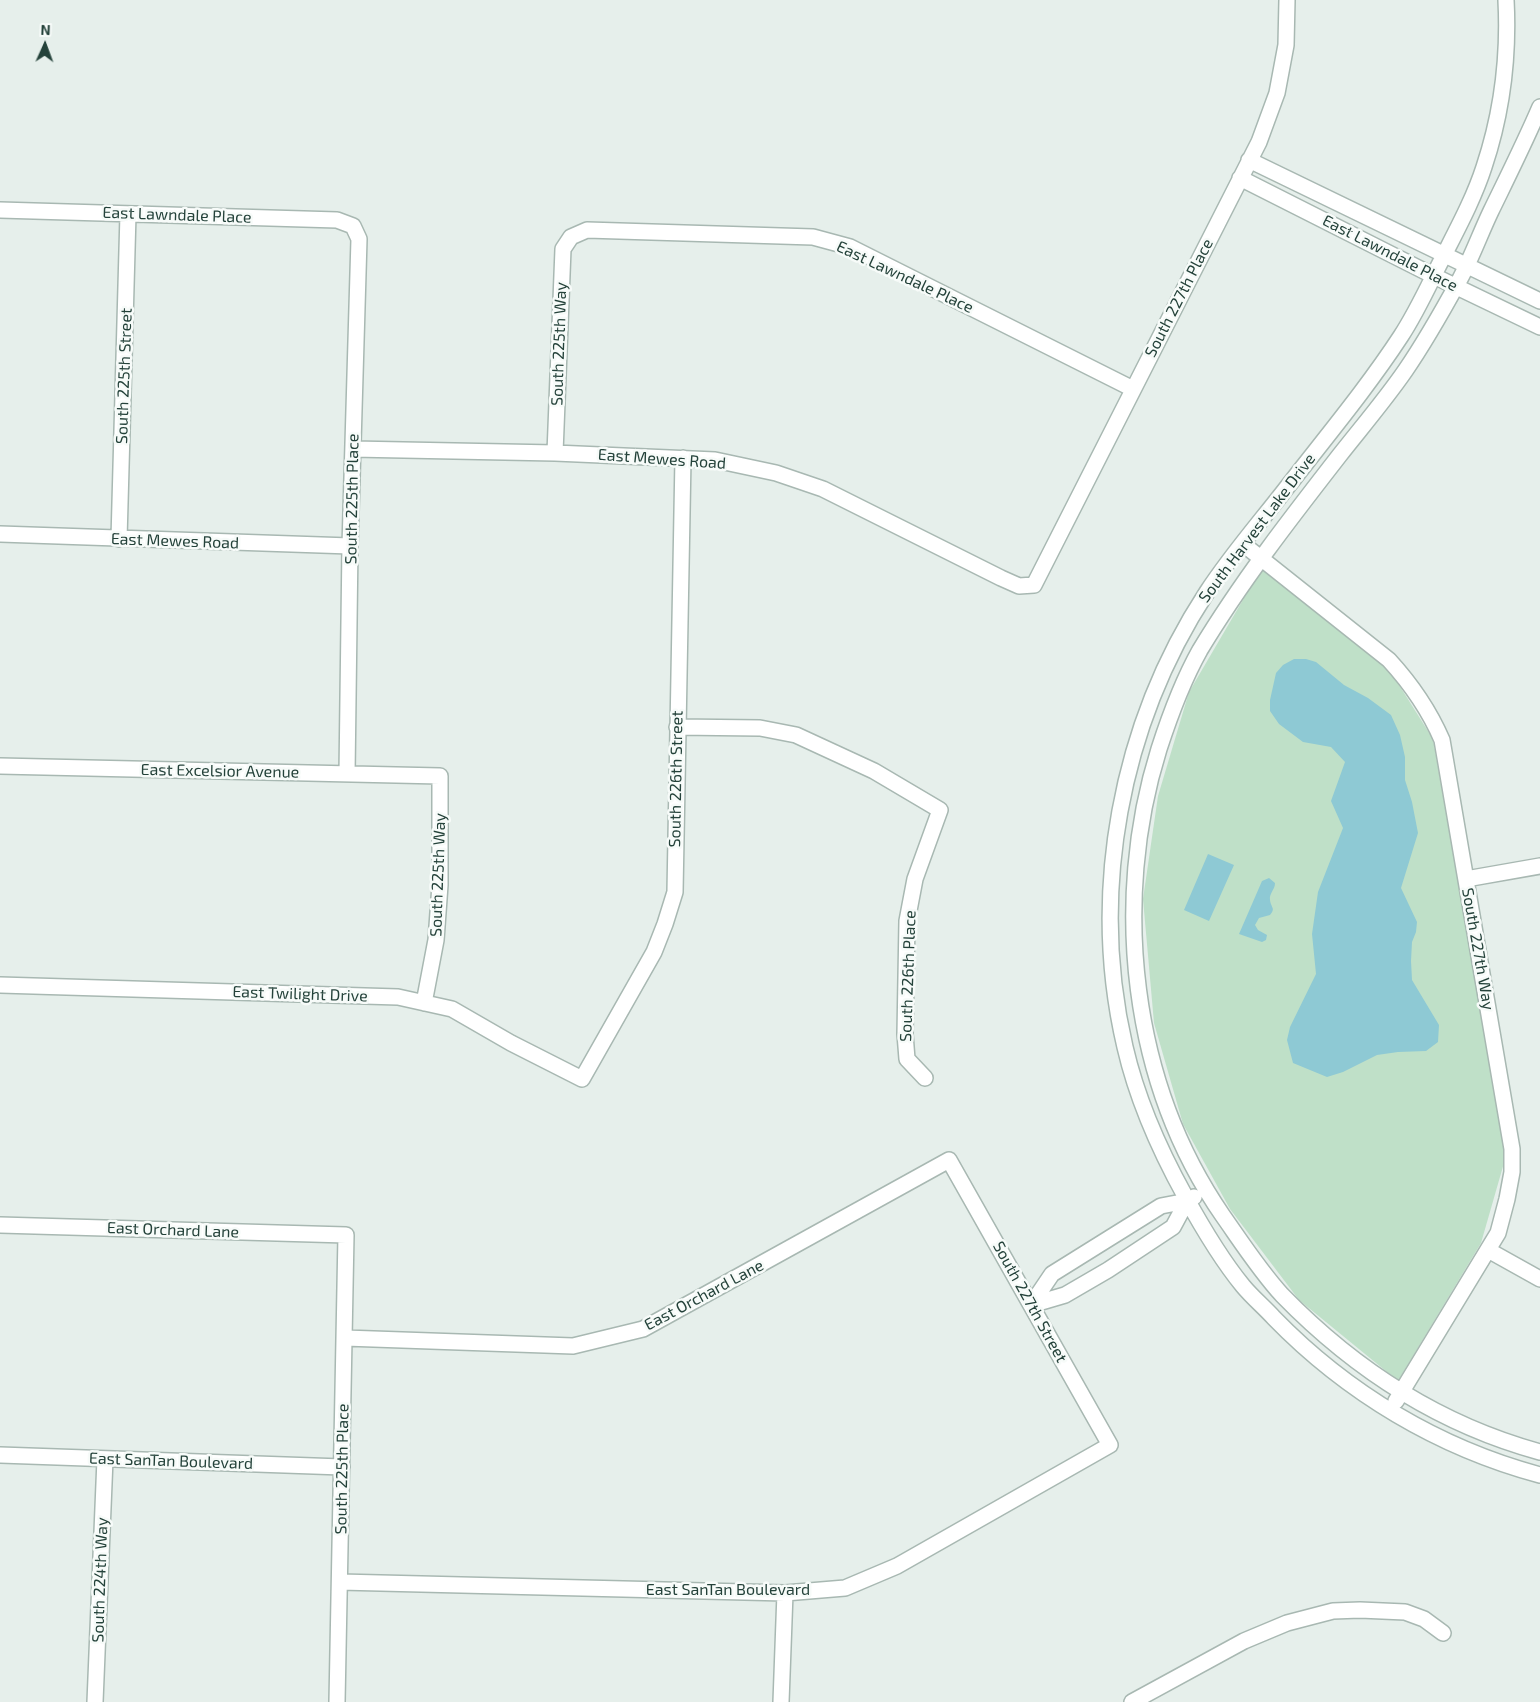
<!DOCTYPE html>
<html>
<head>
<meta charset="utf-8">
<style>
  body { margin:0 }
  #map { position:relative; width:1540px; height:1702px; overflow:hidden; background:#e6efeb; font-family:"Exo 2",sans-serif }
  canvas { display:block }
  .north { position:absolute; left:20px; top:20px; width:50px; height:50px; -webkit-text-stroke:4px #f7fbf9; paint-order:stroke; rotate:2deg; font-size:14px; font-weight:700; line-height:20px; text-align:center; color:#24423a }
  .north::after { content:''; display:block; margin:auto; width:18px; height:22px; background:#24423a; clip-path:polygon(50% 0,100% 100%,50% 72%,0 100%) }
</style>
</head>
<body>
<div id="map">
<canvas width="1540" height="1702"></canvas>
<div class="north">N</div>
</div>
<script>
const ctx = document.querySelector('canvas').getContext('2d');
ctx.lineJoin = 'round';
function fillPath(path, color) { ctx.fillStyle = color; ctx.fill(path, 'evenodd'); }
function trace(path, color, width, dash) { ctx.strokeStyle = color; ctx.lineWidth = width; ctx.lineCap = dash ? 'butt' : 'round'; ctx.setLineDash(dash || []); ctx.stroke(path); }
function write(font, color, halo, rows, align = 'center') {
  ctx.font = font + ' "Exo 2",sans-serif'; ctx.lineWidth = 5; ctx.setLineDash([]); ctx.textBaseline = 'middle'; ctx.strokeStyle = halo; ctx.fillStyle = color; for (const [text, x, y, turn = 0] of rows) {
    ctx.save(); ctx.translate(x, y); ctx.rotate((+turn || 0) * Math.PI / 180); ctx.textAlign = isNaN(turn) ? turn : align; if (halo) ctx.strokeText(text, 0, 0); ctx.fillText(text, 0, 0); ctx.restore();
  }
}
const green = new Path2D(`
  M 1261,569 L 1389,669 L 1433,739 L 1506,1156 L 1481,1243 L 1398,1381 L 1299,1300 L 1230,1209 L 1183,1124 L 1154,1023 L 1143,899 L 1158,796 L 1189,692 Z`);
const water = new Path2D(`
  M 1294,659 L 1306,659 L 1316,662 L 1344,685 L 1368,698 L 1391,715 L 1400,735 L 1405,757 L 1405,780 L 1412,802 L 1418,833 L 1401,888 L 1417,922 L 1416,932 L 1412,942 L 1411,961 L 1412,980 L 1439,1025 L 1438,1042 L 1426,1051 L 1398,1052 L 1377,1055 L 1343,1072 L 1327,1077 L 1293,1063 L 1287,1040 L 1290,1027 L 1316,974 L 1312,934 L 1318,892 L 1343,828 L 1331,801 L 1345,762 L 1331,747 L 1303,742 L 1279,724 L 1270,711 L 1270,700 L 1276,673 L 1283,665 Z
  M 1208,854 L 1234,865 L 1209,921 L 1184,910 Z
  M 1269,878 L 1275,883 C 1275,890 1269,893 1270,900 C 1271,908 1276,908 1270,915 L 1259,918 L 1255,925 L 1258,930 L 1267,935 L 1266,940 L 1262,942 L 1239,934 L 1262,881 Z`);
const minor = new Path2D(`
  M 1506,0 C 1509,57 1502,113 1484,167 C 1473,201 1455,233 1439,265 C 1427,289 1416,313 1401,336 C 1367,388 1326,437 1288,486 C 1261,521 1231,555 1207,592 C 1120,725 1089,893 1125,1047 C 1137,1099 1159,1149 1185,1196 C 1202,1227 1220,1258 1243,1286 C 1252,1297 1264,1307 1274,1318 C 1347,1393 1439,1448 1540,1475
  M 1540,107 C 1525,142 1508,176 1491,211 C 1480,234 1472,257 1460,279 C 1443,310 1425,342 1405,371 C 1385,400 1361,428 1339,456 C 1290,519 1241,582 1200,650 C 1182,682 1170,715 1159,749 C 1111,902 1131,1083 1223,1216 C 1242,1243 1260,1271 1282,1295 C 1354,1369 1441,1425 1540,1452
  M 1249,160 L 1540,301
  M 1240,178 L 1434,276 L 1540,327
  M 0,210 L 337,220 L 353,226 L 359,239 L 350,546 L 347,774
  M 353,449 L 555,453 L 715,460 L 776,473 L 823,489 L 1001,578 L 1019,586 L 1034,585 L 1259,142 L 1277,93 L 1286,45 L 1287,0
  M 555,453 L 563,249 L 571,237 L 587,230 L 813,237 L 850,247 L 1133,389
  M 0,534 L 350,546
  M 119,539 L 128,214
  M 1243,544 L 1389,660 C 1411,684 1429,710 1442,740 L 1512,1149 L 1512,1172 L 1507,1199 L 1498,1233 L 1396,1401
  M 677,727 L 760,728 L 796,735 L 874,771 L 940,810 L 915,879 L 907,921 L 905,1034 L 907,1059 L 925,1078
  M 0,766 L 440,776 L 440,885 L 436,940 L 424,1003
  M 1466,879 L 1540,866
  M 0,985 L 398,997 L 452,1009 L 511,1043 L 582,1079 L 654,952 L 665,924 L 675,892 L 683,458
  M 0,1225 L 346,1235 L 337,1702
  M 1488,1250 L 1540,1279
  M 1031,1305 L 1052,1274 L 1161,1206 L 1187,1201 L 1194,1197
  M 1031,1305 L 1065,1295 L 1108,1270 L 1173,1227 L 1187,1201
  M 0,1455 L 342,1467
  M 340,1582 L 785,1593 L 845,1588 L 897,1566 L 1110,1445 L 949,1160 L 643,1329 L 573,1346 L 345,1338
  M 95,1702 L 105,1459
  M 781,1702 L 785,1593
  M 1132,1702 L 1244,1641 L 1287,1623 L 1333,1611 L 1360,1610 L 1405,1612 L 1424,1619 L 1443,1633`);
const streetNames = [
  ["East Lawndale Place",177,215,2],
  ["East Lawndale Place",1390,253,27],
  ["East Lawndale Place",905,277,25],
  ["South 227th Place",1179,298,-63],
  ["South 225th Way",559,344,-88],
  ["South 225th Street",124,376,-88],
  ["East Mewes Road",662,459,4],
  ["South 225th Place",352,499,-89],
  ["South Harvest Lake Drive",1257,528,-53],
  ["East Mewes Road",175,541,2],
  ["East Excelsior Avenue",220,771,1],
  ["South 226th Street",676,779,-89],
  ["South 225th Way",438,875,-88],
  ["South 227th Way",1478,949,80],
  ["South 226th Place",908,976,-88],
  ["East Twilight Drive",300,994,2],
  ["East Orchard Lane",173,1230,2],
  ["East Orchard Lane",704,1295,-28],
  ["South 227th Street",1030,1302,61],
  ["East SanTan Boulevard",171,1461,2],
  ["South 225th Place",342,1469,-89],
  ["South 224th Way",100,1580,-88],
  ["East SanTan Boulevard",728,1590]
];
fillPath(green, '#bfe0c8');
fillPath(water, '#8ec9d4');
trace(minor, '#a8b8b2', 18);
trace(minor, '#fff', 15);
write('16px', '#24423a', '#f7fbf9', streetNames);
</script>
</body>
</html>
